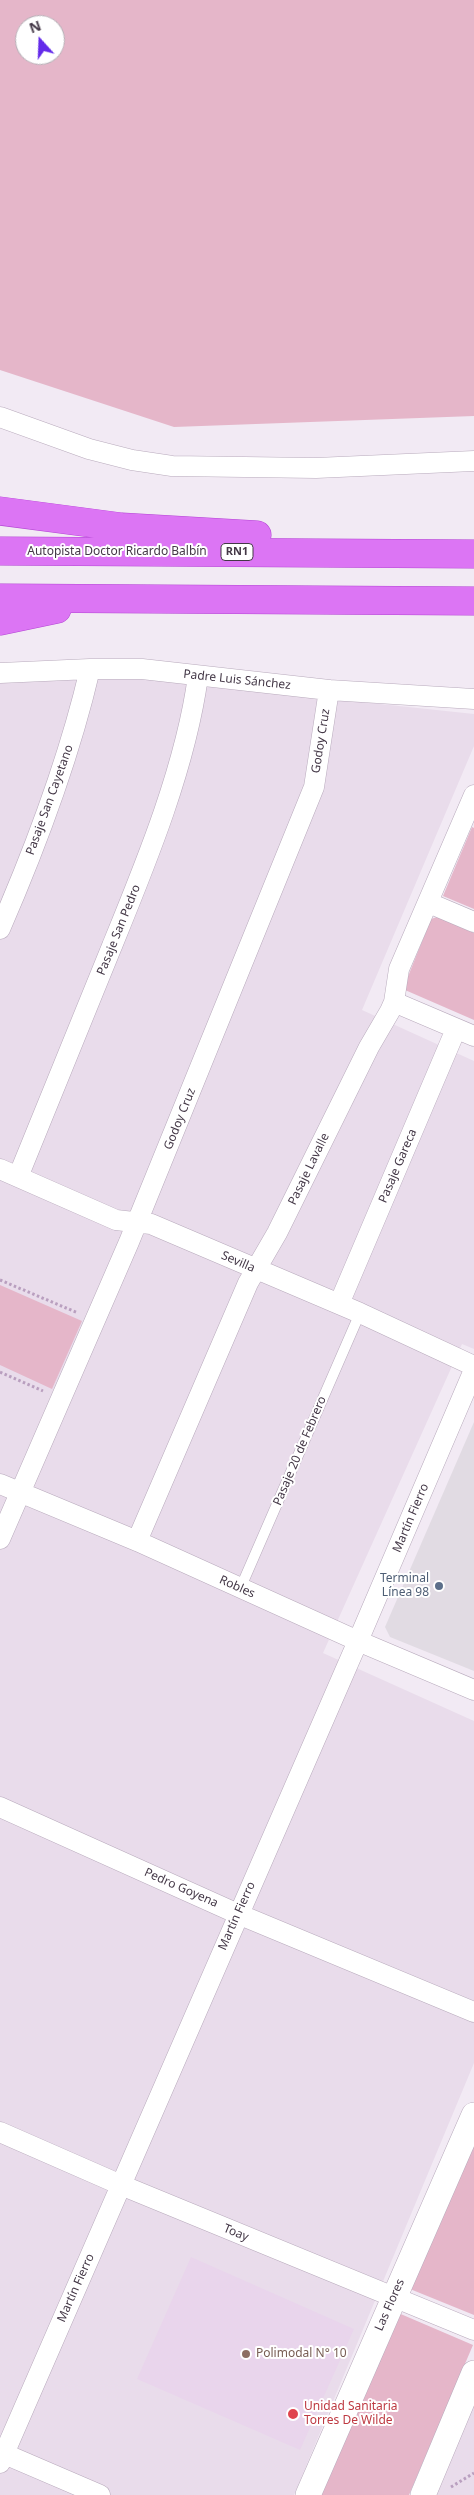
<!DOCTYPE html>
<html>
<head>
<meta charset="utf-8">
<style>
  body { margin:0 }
  #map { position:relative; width:474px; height:2495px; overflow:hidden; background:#f2eaf4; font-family:"Noto Sans",sans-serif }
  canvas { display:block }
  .north { position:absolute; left:15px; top:15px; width:50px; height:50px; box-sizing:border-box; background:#fff; border:1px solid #b4afb5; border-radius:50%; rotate:340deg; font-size:14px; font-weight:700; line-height:20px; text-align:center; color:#443847 }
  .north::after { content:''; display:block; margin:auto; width:18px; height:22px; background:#632aea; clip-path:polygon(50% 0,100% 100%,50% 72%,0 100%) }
</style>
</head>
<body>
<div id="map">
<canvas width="474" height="2495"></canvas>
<div class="north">N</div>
</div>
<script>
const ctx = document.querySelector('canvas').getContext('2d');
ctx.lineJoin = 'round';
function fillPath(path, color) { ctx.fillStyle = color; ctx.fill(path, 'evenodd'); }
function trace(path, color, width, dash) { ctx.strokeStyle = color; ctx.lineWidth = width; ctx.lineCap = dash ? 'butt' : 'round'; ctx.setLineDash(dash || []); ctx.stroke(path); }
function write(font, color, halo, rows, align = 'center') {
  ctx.font = font + ' "Noto Sans",sans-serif'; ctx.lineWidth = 4; ctx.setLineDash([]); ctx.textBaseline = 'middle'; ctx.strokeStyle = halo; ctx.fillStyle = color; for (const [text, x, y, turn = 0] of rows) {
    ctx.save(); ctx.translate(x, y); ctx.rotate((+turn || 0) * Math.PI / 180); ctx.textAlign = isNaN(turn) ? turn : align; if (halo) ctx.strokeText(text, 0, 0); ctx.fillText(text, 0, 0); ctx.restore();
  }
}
const residential = new Path2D(`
  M 108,675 L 474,714 L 474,746 L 362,1010 L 474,1061 L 474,1349 L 462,1344 L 323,1653 L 474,1721 L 474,2063 L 294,2495 L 0,2495 L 0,680 Z
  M 474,2372 L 474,2495 L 423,2495 Z`);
const industrial = new Path2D(`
  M 474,1422 L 474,1671 L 390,1637 L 385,1627 Z`);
const education = new Path2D(`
  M 191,2257 L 354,2329 L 300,2450 L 137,2379 Z`);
const green = new Path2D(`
  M 0,0 L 474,0 L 474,416 L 174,427 L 0,370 ZM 25,25 L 55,25 L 55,55 L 25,55 Z
  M 472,827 L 474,828 L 474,909 L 443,896 Z
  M 437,917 L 474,933 L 474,1020 L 405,990 L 405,984 L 431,919 Z
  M 0,1285 L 82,1321 L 52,1389 L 0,1365 Z
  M 474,2134 L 474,2315 L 410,2289 Z
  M 396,2312 L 473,2345 L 409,2495 L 318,2495 Z`);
const path = new Path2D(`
  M 0,1280 L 78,1313
  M 0,1372 L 43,1391
  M 451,2487 L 474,2473`);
const service = new Path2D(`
  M 240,1589 L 360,1313`);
const minor = new Path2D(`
  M 0,417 L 89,449 L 132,460 L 172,466 L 316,468 L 474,461
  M 0,673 L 90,669 L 142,669 L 329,690 L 474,699
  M 429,903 L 474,922
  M 0,929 C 37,844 69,759 90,669
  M 394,1002 L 474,1036
  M 0,1169 L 116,1220 L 151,1224 L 360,1313 L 474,1366
  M 18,1177 C 49,1100 81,1023 112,946 C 146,863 186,766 198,676
  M 339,1304 L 456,1029
  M 0,1484 L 137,1541 L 358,1641 L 474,1690
  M 0,1539 L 129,1242 L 314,787 L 329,690
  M 137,1541 L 248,1283 L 277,1233 L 369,1047 L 390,1011 L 394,1002 L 399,969 L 474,795
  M 0,1807 L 238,1914 L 474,2012
  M 0,2132 L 121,2185 L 474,2330
  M 0,2452 L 100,2495
  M 0,2463 L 358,1641 L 474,1370`);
const tertiary = new Path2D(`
  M 308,2495 L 474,2115
  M 423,2495 L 474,2373`);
const motorway = new Path2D(`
  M 0,511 L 121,527 L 257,535
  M 0,551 L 474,554
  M 0,598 L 474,601
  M 0,621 L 57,609`);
const markers = [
  [439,1586,5,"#5c6f8a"],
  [246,2354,5,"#8d6e63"],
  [293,2414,6,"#e0444e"]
];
const shields = [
  [237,552,32]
];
const shieldNames = [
  ["RN1",237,552]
];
const streetNames = [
  ["Autopista Doctor Ricardo Balbín",117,552],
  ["Padre Luis Sánchez",237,680,6],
  ["Godoy Cruz",321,741,-81],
  ["Pasaje San Cayetano",50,800,-70],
  ["Pasaje San Pedro",119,930,-68],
  ["Godoy Cruz",180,1119,-68],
  ["Pasaje Gareca",398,1166,-67],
  ["Pasaje Lavalle",309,1169,-64],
  ["Sevilla",238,1262,23],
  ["Pasaje 20 de Febrero",300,1451,-67],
  ["Martín Fierro",411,1518,-67],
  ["Robles",237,1587,24],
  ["Pedro Goyena",181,1888,24],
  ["Martín Fierro",237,1916,-66],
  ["Toay",236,2233,22],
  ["Martín Fierro",76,2288,-66],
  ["Las Flores",390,2305,-66]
];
const serviceNames = [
  ["Terminal",429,1579],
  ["Línea 98",429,1593]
];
const educationNames = [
  ["Polimodal N° 10",256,2354]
];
const healthNames = [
  ["Unidad Sanitaria",304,2407],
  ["Torres De Wilde",304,2421]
];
fillPath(residential, '#e9dceb');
fillPath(industrial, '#e1dbe3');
fillPath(education, '#e9d5ec');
fillPath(green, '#e5b6c9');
trace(service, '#b8aabc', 11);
trace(minor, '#b8aabc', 21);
trace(tertiary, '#b8aabc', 26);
trace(motorway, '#b345d3', 29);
trace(path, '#b99fbf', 3, [2.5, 2.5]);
trace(service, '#fff', 10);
trace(minor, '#fff', 20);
trace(tertiary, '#fff', 25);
trace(motorway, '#dc75f4', 28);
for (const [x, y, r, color] of markers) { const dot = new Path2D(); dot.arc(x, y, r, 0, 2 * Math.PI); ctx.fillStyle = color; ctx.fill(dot); trace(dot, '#fff', 2); }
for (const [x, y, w] of shields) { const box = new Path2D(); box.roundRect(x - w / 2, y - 8.5, w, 17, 4); ctx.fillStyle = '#fff'; ctx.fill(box); trace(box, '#443847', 1); }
write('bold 11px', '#443847', null, shieldNames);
write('12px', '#443847', '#fff', streetNames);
write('12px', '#4e5e75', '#fff', serviceNames, 'right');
write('12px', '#785e54', '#fff', educationNames, 'left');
write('12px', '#be3a42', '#fff', healthNames, 'left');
</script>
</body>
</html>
